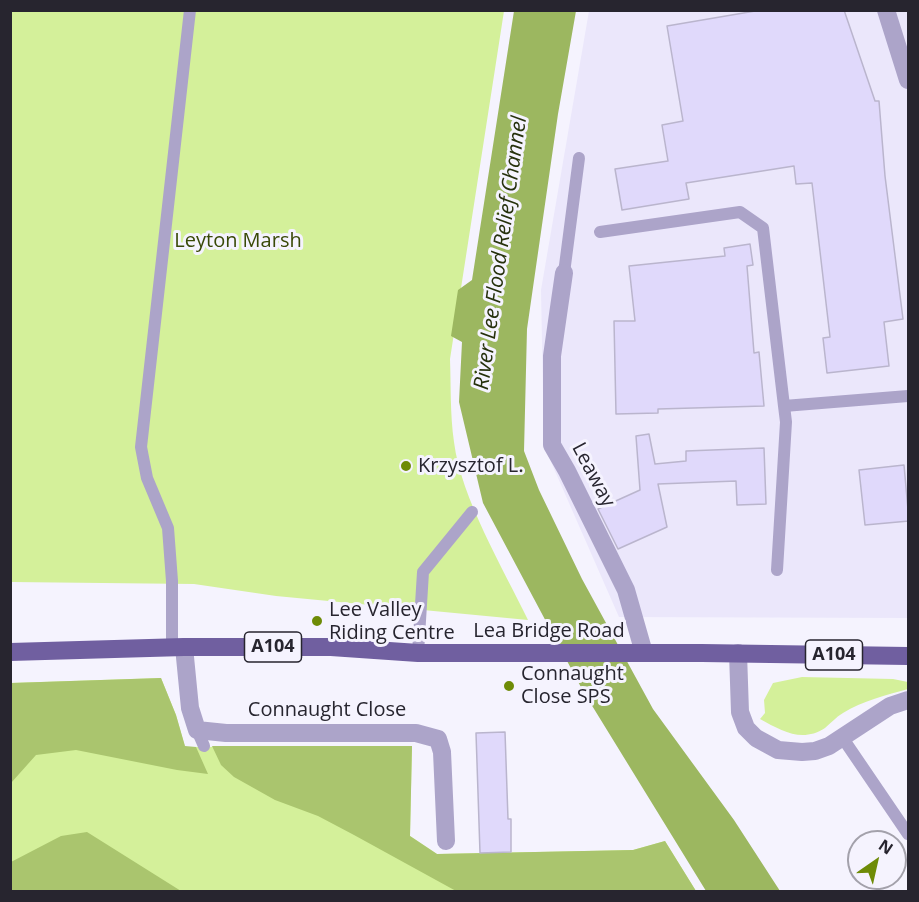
<!DOCTYPE html>
<html>
<head>
<meta charset="utf-8">
<style>
  body { margin:0 }
  #map { position:relative; width:919px; height:902px; overflow:hidden; background:#f5f3fe; font-family:"Open Sans",sans-serif }
  canvas { display:block }
  .frame { position:absolute; inset:0; border:12px solid #27252f; pointer-events:none }
  .north { position:absolute; left:847px; top:830px; width:60px; height:60px; box-sizing:border-box; background:#f5f3fe; border:2px solid #a3a1ab; border-radius:50%; rotate:34deg; font-size:16px; font-weight:700; line-height:24px; text-align:center; color:#27252f }
  .north::after { content:''; display:block; margin:auto; width:21px; height:27px; background:#6e8b07; clip-path:polygon(50% 0,100% 100%,50% 72%,0 100%) }
</style>
</head>
<body>
<div id="map">
<canvas width="919" height="902"></canvas>
<div class="frame"></div>
<div class="north">N</div>
</div>
<script>
const ctx = document.querySelector('canvas').getContext('2d');
ctx.lineJoin = 'round';
function fillPath(path, color) { ctx.fillStyle = color; ctx.fill(path, 'evenodd'); }
function trace(path, color, width, dash) { ctx.strokeStyle = color; ctx.lineWidth = width; ctx.lineCap = dash ? 'butt' : 'round'; ctx.setLineDash(dash || []); ctx.stroke(path); }
function write(font, color, halo, rows, align = 'center') {
  ctx.font = font + ' "Open Sans",sans-serif'; ctx.lineWidth = 6; ctx.setLineDash([]); ctx.textBaseline = 'middle'; ctx.strokeStyle = halo; ctx.fillStyle = color; for (const [text, x, y, turn = 0] of rows) {
    ctx.save(); ctx.translate(x, y); ctx.rotate((+turn || 0) * Math.PI / 180); ctx.textAlign = isNaN(turn) ? turn : align; if (halo) ctx.strokeText(text, 0, 0); ctx.fillText(text, 0, 0); ctx.restore();
  }
}
const built = new Path2D(`
  M 589,11 L 908,11 L 908,618 L 619,617 L 544,446 L 541,290 Z`);
const green = new Path2D(`
  M 10,11 L 504,11 L 450,359 C 451,386 450,414 454,442 C 461,498 503,568 528,620 L 276,596 L 194,584 L 11,582 Z
  M 802,677 L 893,679 L 908,682 L 908,689 C 887,695 862,701 843,713 C 836,717 831,723 825,728 C 802,743 782,731 760,719 L 765,713 L 764,700 L 773,683 Z
  M 161,678 L 176,715 L 185,747 L 412,746 L 410,836 L 437,854 L 633,850 L 665,841 L 696,891 L 11,891 L 10,683 Z`);
const forest = new Path2D(`
  M 161,678 L 176,715 L 185,746 L 196,747 L 208,774 L 177,770 L 76,750 L 36,755 L 11,783 L 11,683 Z
  M 212,746 L 412,746 L 410,836 L 437,854 L 633,850 L 665,841 L 696,891 L 456,891 L 354,835 L 318,816 L 275,800 L 234,777 L 221,765 Z
  M 87,832 L 181,891 L 11,891 L 11,862 L 61,836 Z`);
const water = new Path2D(`
  M 514,11 L 576,11 L 558,114 L 527,329 L 524,451 L 539,490 L 582,579 L 653,709 L 734,820 L 780,891 L 706,891 L 583,691 L 483,503 L 459,402 L 462,342 L 451,336 L 458,290 L 472,280 Z`);
const building = new Path2D(`
  M 761,10 L 844,10 L 875,101 L 879,101 L 885,176 L 903,319 L 884,322 L 889,366 L 827,373 L 823,338 L 830,337 L 812,183 L 796,184 L 794,166 L 686,183 L 689,199 L 622,210 L 615,169 L 668,161 L 662,125 L 683,121 L 667,26 Z
  M 750,244 L 753,265 L 747,266 L 754,353 L 759,352 L 764,406 L 658,409 L 658,413 L 616,414 L 614,321 L 635,321 L 629,266 L 725,256 L 724,248 Z
  M 649,434 L 655,464 L 686,461 L 686,451 L 764,448 L 766,504 L 737,505 L 736,481 L 658,484 L 667,527 L 618,549 L 598,509 L 640,490 L 636,436 Z
  M 904,465 L 909,521 L 865,525 L 859,470 Z
  M 505,732 L 508,819 L 511,819 L 511,852 L 480,853 L 476,733 Z`);
const lane = new Path2D(`
  M 600,232 L 740,212 L 763,228 L 784,406 L 908,396
  M 564,273 L 579,158
  M 777,570 L 786,422 L 784,406
  M 172,647 L 172,581 L 168,528 L 147,478 L 141,447 L 190,10
  M 418,653 L 423,572 L 472,512
  M 197,730 L 204,746
  M 842,737 L 908,834`);
const street = new Path2D(`
  M 886,10 L 908,80
  M 564,273 L 552,356 L 552,445 L 567,471 L 626,590 L 644,653
  M 184,647 L 190,708 L 197,730 L 226,733 L 416,733 L 438,739 L 442,752 L 446,841
  M 738,653 L 740,712 L 746,728 L 756,738 L 778,750 L 802,752 L 815,751 L 829,746 L 890,706 L 908,700`);
const primary = new Path2D(`
  M 10,652 L 184,647 L 331,647 L 418,653 L 702,653 L 908,656`);
const markers = [
  [406,466,6,"#6e8b07"],
  [317,621,6,"#6e8b07"],
  [509,686,6,"#6e8b07"]
];
const shields = [
  [273,647,57],
  [834,655,57]
];
const shieldNames = [
  ["A104",273,647],
  ["A104",834,655]
];
const parkNames = [
  ["Leyton Marsh",238,241]
];
const poiNames = [
  ["Krzysztof L.",418,466],
  ["Lee Valley",329,610],
  ["Riding Centre",329,633],
  ["Connaught",521,674],
  ["Close SPS",521,697]
];
const streetNames = [
  ["Leaway",593,475,62],
  ["Lea Bridge Road",549,631],
  ["Connaught Close",327,710]
];
const waterNames = [
  ["River Lee Flood Relief Channel",501,253,-82]
];
fillPath(built, '#ebe7fb');
fillPath(green, '#d4f09a');
fillPath(forest, '#aac56e');
fillPath(water, '#9cb760');
fillPath(building, '#e0d9fb');
trace(building, '#bab5cd', 1.5);
trace(lane, '#aca4c9', 12);
trace(street, '#aca4c9', 18);
trace(primary, '#705fa0', 18);
for (const [x, y, r, color] of markers) { const dot = new Path2D(); dot.arc(x, y, r, 0, 2 * Math.PI); ctx.fillStyle = color; ctx.fill(dot); trace(dot, '#f5f3fe', 2); }
for (const [x, y, w] of shields) { const box = new Path2D(); box.roundRect(x - w / 2, y - 15, w, 30, 4.5); ctx.fillStyle = '#f5f3fe'; ctx.fill(box); trace(box, '#27252f', 1.5); }
write('bold 18px', '#27252f', null, shieldNames);
write('20px', '#394907', '#f5f3fe', parkNames);
write('20px', '#27252f', '#f5f3fe', poiNames, 'left');
write('20px', '#27252f', '#f5f3fe', streetNames);
write('italic 21px', '#26310c', '#f5f3fe', waterNames);
</script>
</body>
</html>
